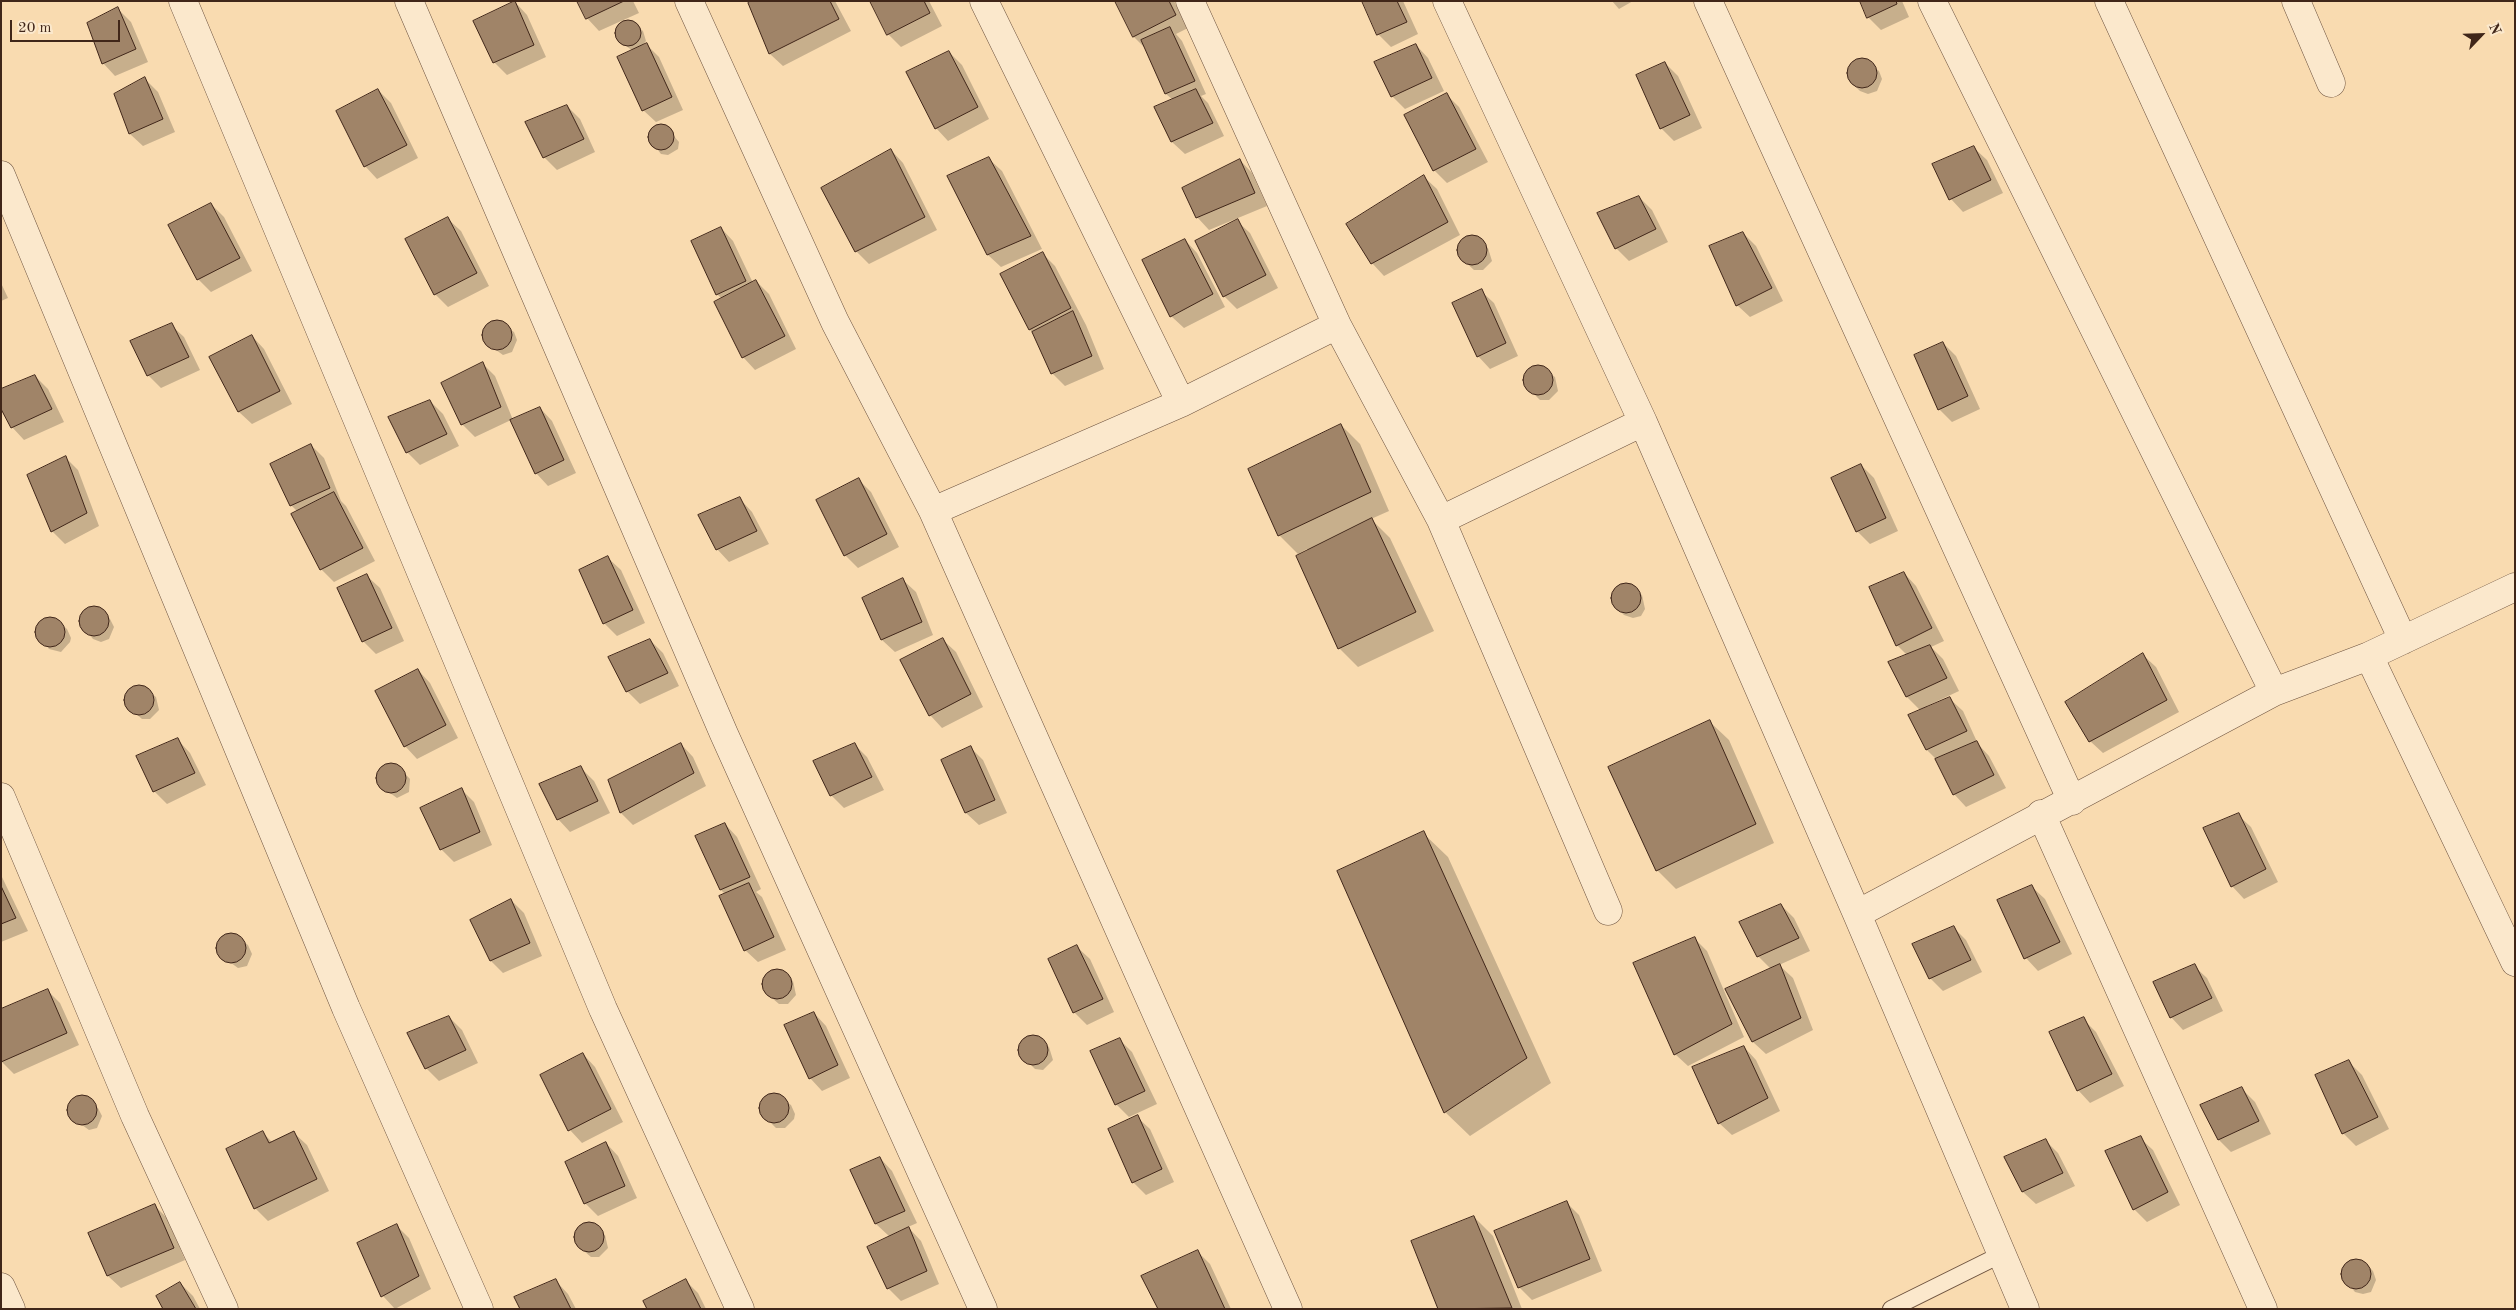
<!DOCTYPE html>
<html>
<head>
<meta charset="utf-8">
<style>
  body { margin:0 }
  #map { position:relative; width:2516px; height:1310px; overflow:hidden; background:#f9dbb0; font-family:"Old Standard TT",serif }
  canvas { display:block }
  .frame { position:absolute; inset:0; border:2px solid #402619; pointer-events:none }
  .north { position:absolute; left:2456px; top:10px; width:50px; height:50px; -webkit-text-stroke:4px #fbe8cc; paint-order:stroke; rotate:66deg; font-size:14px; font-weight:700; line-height:20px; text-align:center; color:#402619 }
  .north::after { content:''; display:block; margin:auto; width:18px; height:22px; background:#402619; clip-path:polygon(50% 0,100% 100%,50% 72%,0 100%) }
  .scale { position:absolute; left:10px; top:20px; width:110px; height:22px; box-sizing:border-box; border:2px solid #402619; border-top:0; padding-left:6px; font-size:15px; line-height:18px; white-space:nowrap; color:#402619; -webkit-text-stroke:4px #fbe8cc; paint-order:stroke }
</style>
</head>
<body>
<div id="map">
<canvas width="2516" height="1310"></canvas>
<div class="frame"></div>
<div class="north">N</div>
<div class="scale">20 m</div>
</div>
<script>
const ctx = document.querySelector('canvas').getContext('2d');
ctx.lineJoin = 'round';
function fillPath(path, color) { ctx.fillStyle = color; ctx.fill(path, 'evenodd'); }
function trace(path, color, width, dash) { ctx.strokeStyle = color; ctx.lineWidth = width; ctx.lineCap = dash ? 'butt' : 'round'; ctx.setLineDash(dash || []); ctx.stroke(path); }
const shadow = new Path2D(`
  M 578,1 L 633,1 L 639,13 L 599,31 L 587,18 Z
  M 754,1 L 835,1 L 851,31 L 783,66 L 770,54 L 749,3 Z
  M 872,1 L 929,1 L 942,26 L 901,47 L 888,34 Z
  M 1116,1 L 1174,1 L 1188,28 L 1176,34 L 1182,41 L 1206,94 L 1201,96 L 1208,103 L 1224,136 L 1185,154 L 1172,142 L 1155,108 L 1173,100 L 1166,94 L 1145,48 L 1134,37 Z
  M 1363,1 L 1403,1 L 1418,34 L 1391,47 L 1378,34 Z
  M 1612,1 L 1633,1 L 1619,9 Z
  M 1861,1 L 1902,1 L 1909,17 L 1881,30 L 1868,17 Z
  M 515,2 L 527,15 L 546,57 L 507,75 L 494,62 Z
  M 118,9 L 131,22 L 148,62 L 115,76 L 103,63 Z
  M 630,21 L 643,31 L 646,41 L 641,47 L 647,45 L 659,57 L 683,110 L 656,122 L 643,110 L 633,51 L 618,40 L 616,32 L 623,22 Z
  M 1416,45 L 1428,58 L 1444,91 L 1405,109 L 1392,96 Z
  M 949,52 L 962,65 L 989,119 L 948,141 L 936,128 Z
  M 1864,60 L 1879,71 L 1882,79 L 1877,91 L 1868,94 L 1860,91 L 1854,85 L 1848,73 L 1855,62 Z
  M 1665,63 L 1678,76 L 1702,128 L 1674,141 L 1661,128 L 1637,76 Z
  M 145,79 L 158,92 L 175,132 L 143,146 L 130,134 Z
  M 378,90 L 391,103 L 418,158 L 377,179 L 365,166 Z
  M 1447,95 L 1459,107 L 1488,162 L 1447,183 L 1434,170 Z
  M 567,106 L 580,119 L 595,152 L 557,170 L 544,157 Z
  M 659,126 L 666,127 L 679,142 L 678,149 L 668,155 L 661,154 L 650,140 L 653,129 Z
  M 1974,148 L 1987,160 L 2003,193 L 1963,212 L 1951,199 Z
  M 891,150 L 903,163 L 937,230 L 869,264 L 856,251 Z
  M 989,159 L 1002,171 L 1042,249 L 1001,267 L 988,255 L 949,176 Z
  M 1240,160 L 1252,173 L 1267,206 L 1209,230 L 1197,217 Z
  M 1424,177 L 1437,189 L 1460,235 L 1384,276 L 1372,263 Z
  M 1639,197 L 1652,210 L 1668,242 L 1629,261 L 1616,248 Z
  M 211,204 L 224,217 L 252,271 L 211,292 L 198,279 L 170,225 Z
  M 448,219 L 461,231 L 489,286 L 448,307 L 435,294 Z
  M 1237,221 L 1250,233 L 1278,288 L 1237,309 L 1224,296 Z
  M 721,228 L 733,241 L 753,283 L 756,281 L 769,294 L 796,349 L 755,370 L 743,357 L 722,299 L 717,294 Z
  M 1743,233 L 1756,246 L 1783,301 L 1750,317 L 1737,305 Z
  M 1474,237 L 1488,248 L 1492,261 L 1483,270 L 1474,270 L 1461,258 L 1459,245 L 1465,239 Z
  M 1185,240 L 1197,253 L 1225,307 L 1184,328 L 1171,316 Z
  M 1043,254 L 1055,266 L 1086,325 L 1104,369 L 1065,386 L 1052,373 L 1035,335 L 1030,330 Z
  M 1,283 L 8,298 L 1,301 Z
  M 1481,291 L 1494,303 L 1518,356 L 1490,369 L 1478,356 Z
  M 499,322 L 514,332 L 517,340 L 512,352 L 503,355 L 485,342 L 483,333 L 486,326 Z
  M 171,325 L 184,337 L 200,370 L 161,388 L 148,375 Z
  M 252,336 L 264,349 L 292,404 L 252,424 L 239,412 L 211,357 Z
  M 1943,343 L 1956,356 L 1980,409 L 1952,422 L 1939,409 Z
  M 483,364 L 495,376 L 513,420 L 540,408 L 552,421 L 576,473 L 548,486 L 536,473 L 511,420 L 475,437 L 462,424 Z
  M 1540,367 L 1555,377 L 1558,391 L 1549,400 L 1540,400 L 1527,387 L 1526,375 L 1532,368 Z
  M 35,376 L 48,389 L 64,422 L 24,440 L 12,427 Z
  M 430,401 L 443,414 L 459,446 L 420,465 L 407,452 Z
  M 1341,425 L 1360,444 L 1389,511 L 1371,519 L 1390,538 L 1434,631 L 1358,667 L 1339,648 L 1307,549 L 1298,554 L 1279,535 Z
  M 311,445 L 324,458 L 341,501 L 346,506 L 375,561 L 334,582 L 321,569 L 298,512 L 291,505 Z
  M 66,458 L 78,470 L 99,526 L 65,544 L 52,531 Z
  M 1861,465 L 1874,478 L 1898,531 L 1870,544 L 1857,531 Z
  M 858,479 L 871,492 L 899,547 L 858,568 L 845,555 Z
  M 740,499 L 752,512 L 769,544 L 729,562 L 717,549 Z
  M 608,558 L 621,570 L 645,623 L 617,636 L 604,623 Z
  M 1904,573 L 1916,586 L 1944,641 L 1931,647 L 1943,659 L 1959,691 L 1927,706 L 1928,708 L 1950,699 L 1963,711 L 1978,744 L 1989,756 L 2006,788 L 1966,807 L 1954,794 L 1936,759 L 1927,750 L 1910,716 L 1921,711 L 1907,697 L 1890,663 L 1908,656 L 1897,645 Z
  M 367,576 L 380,588 L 404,641 L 376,654 L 363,641 Z
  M 903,580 L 916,592 L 933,635 L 895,652 L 882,640 L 863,599 Z
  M 1628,585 L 1642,595 L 1645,609 L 1641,616 L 1633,618 L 1624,615 L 1618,609 L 1612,597 L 1619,586 Z
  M 92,608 L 104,612 L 110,619 L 114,627 L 109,639 L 101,642 L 93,639 L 81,625 L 84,612 Z
  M 53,618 L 67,629 L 71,638 L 70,642 L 61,652 L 49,649 L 38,635 L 38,626 L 44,620 Z
  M 650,640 L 663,653 L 679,686 L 640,704 L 627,691 Z
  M 943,640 L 956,652 L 983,707 L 942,728 L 930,715 Z
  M 2143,655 L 2156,667 L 2179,712 L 2103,753 L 2090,741 Z
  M 418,670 L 430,683 L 458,738 L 417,759 L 405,746 Z
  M 141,686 L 156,697 L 159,710 L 150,719 L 142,719 L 128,707 L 127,694 L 133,688 Z
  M 1710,722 L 1729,740 L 1774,843 L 1676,889 L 1657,870 Z
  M 178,740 L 190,753 L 206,785 L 167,804 L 154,791 Z
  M 681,744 L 693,757 L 706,786 L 633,825 L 621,813 L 609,781 Z
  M 855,745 L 867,757 L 884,790 L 844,808 L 831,795 L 815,762 Z
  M 970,747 L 983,760 L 1007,813 L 979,825 L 966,813 L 942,760 Z
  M 388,764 L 397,765 L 410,779 L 409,792 L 397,798 L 379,785 L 377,777 L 381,769 Z
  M 581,768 L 594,781 L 610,813 L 570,832 L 558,819 Z
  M 461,789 L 474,802 L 492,845 L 454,862 L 441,849 Z
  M 2238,815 L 2251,827 L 2278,882 L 2244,899 L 2232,886 Z
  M 725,824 L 737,837 L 761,889 L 756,892 L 762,897 L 786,950 L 758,962 L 745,950 L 726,895 L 721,890 L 697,837 Z
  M 1423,833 L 1448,857 L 1551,1083 L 1470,1136 L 1445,1112 Z
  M 1,875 L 28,931 L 1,942 Z
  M 2032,887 L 2045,899 L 2072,954 L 2038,971 L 2026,958 L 1999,901 Z
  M 511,900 L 524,913 L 542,956 L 503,973 L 491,961 Z
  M 1781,905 L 1794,918 L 1810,951 L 1779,965 L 1793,978 L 1813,1030 L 1766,1054 L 1753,1042 L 1727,990 L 1772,970 L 1758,956 Z
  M 1954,928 L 1966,940 L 1982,972 L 1943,991 L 1930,978 Z
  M 233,934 L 248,945 L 252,954 L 247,966 L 238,968 L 220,955 L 218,947 L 221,939 Z
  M 1695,939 L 1707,951 L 1744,1037 L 1688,1066 L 1675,1054 Z
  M 1077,947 L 1090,959 L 1114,1012 L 1087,1025 L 1074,1012 Z
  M 2194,966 L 2207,978 L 2223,1011 L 2183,1030 L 2171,1017 Z
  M 779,970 L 793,981 L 796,995 L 788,1004 L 779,1004 L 765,992 L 763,983 L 770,972 Z
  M 48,991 L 60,1003 L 79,1045 L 14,1074 L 1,1061 Z
  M 814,1013 L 826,1026 L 850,1078 L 822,1091 L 810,1078 Z
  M 449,1017 L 462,1030 L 478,1063 L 439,1081 L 426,1068 Z
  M 2083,1019 L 2096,1032 L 2124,1086 L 2090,1103 L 2078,1090 Z
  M 1035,1036 L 1049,1047 L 1053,1060 L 1043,1070 L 1035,1069 L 1019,1053 L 1020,1045 L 1026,1038 Z
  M 1119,1039 L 1132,1052 L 1157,1104 L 1129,1117 L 1116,1104 Z
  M 1744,1047 L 1756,1060 L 1780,1111 L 1732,1135 L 1719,1123 Z
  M 583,1054 L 595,1067 L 623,1122 L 582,1143 L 570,1130 Z
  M 2349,1062 L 2362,1075 L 2389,1129 L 2356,1146 L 2343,1133 Z
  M 2242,1089 L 2255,1102 L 2271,1134 L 2231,1152 L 2219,1140 Z
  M 776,1095 L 791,1105 L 795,1114 L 794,1119 L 785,1128 L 776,1128 L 763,1115 L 762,1103 L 768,1096 Z
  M 84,1097 L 98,1108 L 102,1116 L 97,1128 L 89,1130 L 71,1117 L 68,1109 L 72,1101 Z
  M 1137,1117 L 1150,1129 L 1174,1182 L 1146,1195 L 1133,1182 Z
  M 262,1132 L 273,1143 L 294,1133 L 307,1145 L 329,1191 L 268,1221 L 255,1208 Z
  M 2140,1138 L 2153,1150 L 2180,1205 L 2147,1222 L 2134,1209 Z
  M 2046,1141 L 2058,1153 L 2075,1186 L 2036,1204 L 2023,1192 L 2006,1158 Z
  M 606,1143 L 618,1156 L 637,1198 L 598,1216 L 585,1203 Z
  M 880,1158 L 892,1171 L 917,1223 L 908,1227 L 921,1241 L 939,1284 L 901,1301 L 888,1288 L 890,1237 L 876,1224 L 852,1171 Z
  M 1566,1202 L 1579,1215 L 1602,1271 L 1532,1300 L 1519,1287 Z
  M 154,1205 L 167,1218 L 185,1260 L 121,1288 L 108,1276 L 89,1233 Z
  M 1474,1217 L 1493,1236 L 1522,1309 L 1439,1309 Z
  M 590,1224 L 605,1235 L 608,1248 L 599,1257 L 591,1257 L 577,1245 L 576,1232 L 582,1225 Z
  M 397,1226 L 409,1238 L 431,1289 L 395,1309 L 383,1296 L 359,1243 Z
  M 1197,1251 L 1210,1264 L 1231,1309 L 1159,1309 Z
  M 2353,1261 L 2367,1265 L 2373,1271 L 2376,1280 L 2371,1292 L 2363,1294 L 2355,1292 L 2343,1278 L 2346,1265 Z
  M 556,1281 L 568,1294 L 576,1309 L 521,1309 Z
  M 686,1281 L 698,1293 L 706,1309 L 648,1309 Z
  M 180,1283 L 193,1296 L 200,1309 L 165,1309 Z`);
const building = new Path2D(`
  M 515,1 L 534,45 L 493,63 L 473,21 Z
  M 577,1 L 624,1 L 586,19 Z
  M 751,1 L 830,1 L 839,19 L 769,54 L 748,3 Z
  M 870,1 L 924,1 L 930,13 L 887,35 Z
  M 1115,1 L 1169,1 L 1176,15 L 1133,37 Z
  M 1362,1 L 1397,1 L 1407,22 L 1377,35 Z
  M 1860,1 L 1896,1 L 1897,4 L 1867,18 Z
  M 118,7 L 136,49 L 102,64 L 87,23 Z
  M615 33a13 13 0 1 1 26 0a13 13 0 1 1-26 0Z
  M 1170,27 L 1195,81 L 1165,94 L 1141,40 Z
  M 647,43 L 672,97 L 642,111 L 617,57 Z
  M 1416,44 L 1432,78 L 1391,97 L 1374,62 Z
  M 949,51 L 978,107 L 935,129 L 906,72 Z
  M1847 73a15 15 0 1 1 30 0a15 15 0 1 1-30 0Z
  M 1665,62 L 1690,115 L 1660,129 L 1636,75 Z
  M 145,77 L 163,119 L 129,134 L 114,94 Z
  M 378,89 L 407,145 L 364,167 L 336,111 Z
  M 1196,89 L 1213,123 L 1171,142 L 1154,107 Z
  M 1447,93 L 1476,149 L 1433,171 L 1404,115 Z
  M 567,105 L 584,139 L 543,158 L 525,122 Z
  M648 137a13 13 0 1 1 26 0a13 13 0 1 1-26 0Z
  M 1974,146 L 1991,180 L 1949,200 L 1932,164 Z
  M 891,149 L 925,217 L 855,252 L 821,188 Z
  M 989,157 L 1031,236 L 987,255 L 947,176 Z
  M 1240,159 L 1255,193 L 1196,218 L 1182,188 Z
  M 1424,175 L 1448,222 L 1371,264 L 1346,224 Z
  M 1639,196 L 1656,229 L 1615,249 L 1597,213 Z
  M 211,203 L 240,258 L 197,280 L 168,225 Z
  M 448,217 L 477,273 L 434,295 L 405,239 Z
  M 1238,219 L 1266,275 L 1223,297 L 1195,241 Z
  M 721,227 L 746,281 L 716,295 L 691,241 Z
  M 1743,232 L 1772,288 L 1736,306 L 1709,246 Z
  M1457 250a15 15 0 1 1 30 0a15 15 0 1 1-30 0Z
  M 1185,239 L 1213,294 L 1170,317 L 1142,260 Z
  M 1043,252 L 1071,308 L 1029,330 L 1000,274 Z
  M 756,280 L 785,336 L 742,358 L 714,302 Z
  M 1482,289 L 1506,343 L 1477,357 L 1452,303 Z
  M 1073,311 L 1092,356 L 1051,374 L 1032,332 Z
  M482 335a15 15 0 1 1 30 0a15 15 0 1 1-30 0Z
  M 172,323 L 189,357 L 147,376 L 130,341 Z
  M 252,335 L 280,391 L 238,412 L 209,357 Z
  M 1943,342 L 1968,396 L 1938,410 L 1914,355 Z
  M 483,362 L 501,407 L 461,425 L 441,383 Z
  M1523 380a15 15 0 1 1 30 0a15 15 0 1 1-30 0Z
  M 35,375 L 52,409 L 11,428 L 1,409 L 1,389 Z
  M 430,400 L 447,434 L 406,453 L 388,417 Z
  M 540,407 L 564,460 L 535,474 L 510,420 Z
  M 1341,424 L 1371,492 L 1278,536 L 1248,469 Z
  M 311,444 L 330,488 L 290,506 L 270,464 Z
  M 66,456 L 87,513 L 51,532 L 27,475 Z
  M 1861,464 L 1886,518 L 1856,532 L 1831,478 Z
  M 859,478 L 887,534 L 844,556 L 816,500 Z
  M 334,492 L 363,548 L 320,570 L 291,514 Z
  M 740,497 L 757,531 L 716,550 L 698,515 Z
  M 1372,518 L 1416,612 L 1338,649 L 1296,556 Z
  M 608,556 L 633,610 L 603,624 L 579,570 Z
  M 1904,572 L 1932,628 L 1896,646 L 1869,587 Z
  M 367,574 L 392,628 L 362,642 L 337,588 Z
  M 903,578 L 922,622 L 881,640 L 862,598 Z
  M1611 598a15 15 0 1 1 30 0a15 15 0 1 1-30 0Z
  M79 621a15 15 0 1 1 30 0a15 15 0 1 1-30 0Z
  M35 632a15 15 0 1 1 30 0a15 15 0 1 1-30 0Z
  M 943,638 L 971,694 L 929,716 L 900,660 Z
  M 650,639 L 668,673 L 626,692 L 608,657 Z
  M 1930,645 L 1947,678 L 1906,697 L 1888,662 Z
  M 2143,653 L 2167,700 L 2089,742 L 2065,702 Z
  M 418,669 L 446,725 L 404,747 L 375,691 Z
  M124 700a15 15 0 1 1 30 0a15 15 0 1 1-30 0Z
  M 1950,697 L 1967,731 L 1926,750 L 1908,715 Z
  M 1710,720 L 1756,824 L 1656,871 L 1608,767 Z
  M 178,738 L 195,773 L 153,792 L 136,756 Z
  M 1977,741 L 1994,775 L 1953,795 L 1935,759 Z
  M 681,743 L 694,773 L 620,813 L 608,780 Z
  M 855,743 L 872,777 L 830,796 L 813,761 Z
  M 971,746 L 995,800 L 965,813 L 941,760 Z
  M376 778a15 15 0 1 1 30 0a15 15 0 1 1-30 0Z
  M 581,766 L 598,801 L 557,820 L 539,784 Z
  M 462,788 L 480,832 L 440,850 L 420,808 Z
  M 2239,813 L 2266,869 L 2231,887 L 2203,828 Z
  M 725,823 L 750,877 L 720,890 L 695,836 Z
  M 1424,831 L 1527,1058 L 1444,1113 L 1337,871 Z
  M 749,883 L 774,937 L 744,951 L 719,896 Z
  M 2032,885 L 2060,942 L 2024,959 L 1997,900 Z
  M 1,886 L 16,918 L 1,924 Z
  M 511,899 L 530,943 L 490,961 L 470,920 Z
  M 1781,904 L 1799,938 L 1757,957 L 1739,922 Z
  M 1954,926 L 1971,960 L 1929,979 L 1912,944 Z
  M216 948a15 15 0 1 1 30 0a15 15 0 1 1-30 0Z
  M 1695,937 L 1732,1024 L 1674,1055 L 1633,963 Z
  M 1077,945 L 1103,999 L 1073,1013 L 1048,959 Z
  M 1780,964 L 1801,1018 L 1752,1042 L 1725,989 Z
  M 2195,964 L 2212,998 L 2170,1018 L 2153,982 Z
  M762 984a15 15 0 1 1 30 0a15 15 0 1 1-30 0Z
  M 48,989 L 67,1033 L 1,1062 L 1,1009 Z
  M 814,1012 L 838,1065 L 809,1079 L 784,1025 Z
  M 449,1016 L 466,1050 L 425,1069 L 407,1033 Z
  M 2084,1017 L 2112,1074 L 2077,1091 L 2049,1032 Z
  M1018 1050a15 15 0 1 1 30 0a15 15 0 1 1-30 0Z
  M 1120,1038 L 1145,1091 L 1115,1105 L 1090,1051 Z
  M 1744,1046 L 1768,1098 L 1718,1124 L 1692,1067 Z
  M 583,1053 L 611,1109 L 568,1131 L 540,1075 Z
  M 2349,1060 L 2378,1117 L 2342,1134 L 2315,1075 Z
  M 2242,1087 L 2259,1121 L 2218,1140 L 2200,1105 Z
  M759 1108a15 15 0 1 1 30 0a15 15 0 1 1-30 0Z
  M67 1110a15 15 0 1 1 30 0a15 15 0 1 1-30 0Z
  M 1138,1115 L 1162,1169 L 1132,1183 L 1108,1129 Z
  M 263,1131 L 269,1143 L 294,1131 L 317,1179 L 254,1209 L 226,1149 Z
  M 2141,1136 L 2168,1192 L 2133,1210 L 2105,1151 Z
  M 2046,1139 L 2063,1173 L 2022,1192 L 2004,1157 Z
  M 606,1142 L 625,1186 L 584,1204 L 565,1162 Z
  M 880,1157 L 905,1211 L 875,1224 L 850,1170 Z
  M 1567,1201 L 1590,1259 L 1518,1288 L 1494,1231 Z
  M 155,1204 L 174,1248 L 107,1276 L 88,1233 Z
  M 1474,1216 L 1512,1308 L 1438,1309 L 1411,1241 Z
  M574 1237a15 15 0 1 1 30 0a15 15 0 1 1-30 0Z
  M 397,1224 L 419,1276 L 381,1297 L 357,1243 Z
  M 909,1227 L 927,1271 L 887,1289 L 867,1247 Z
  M 1198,1250 L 1225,1309 L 1158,1309 L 1141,1276 Z
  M2341 1274a15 15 0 1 1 30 0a15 15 0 1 1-30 0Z
  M 556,1279 L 571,1309 L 520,1309 L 514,1297 Z
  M 686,1279 L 701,1309 L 647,1309 L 643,1301 Z
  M 180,1282 L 196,1309 L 163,1309 L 156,1296 Z`);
const service = new Path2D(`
  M 1891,1309 L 2002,1254`);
const minor = new Path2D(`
  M 183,1 L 603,1009 L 740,1309
  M 409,1 L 724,734 L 983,1309
  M 689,1 L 835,322 L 933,511 L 1288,1309
  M 984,1 L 1181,403
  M 1190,1 L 1337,325 L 1441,520 L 1608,911
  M 1447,1 L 1643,422 L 1857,914 L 2025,1309
  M 1708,1 L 2072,801
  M 1932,1 L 2274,692
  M 2109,1 L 2403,640
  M 2296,1 L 2331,83
  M 1,175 L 346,1008 L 479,1309
  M 933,511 L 1181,403 L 1337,325
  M 1441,520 L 1643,422
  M 2369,656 L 2515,962
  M 1,797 L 135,1116 L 224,1309
  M 2041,814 L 2263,1309
  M 1857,914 L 2274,692 L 2369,656 L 2515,587
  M 1,1287 L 11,1309`);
fillPath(shadow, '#0003');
fillPath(building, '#a08468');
trace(building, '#402619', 1);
trace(service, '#6e533f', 18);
trace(minor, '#6e533f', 29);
trace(service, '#fbe8cc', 16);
trace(minor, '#fbe8cc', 28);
</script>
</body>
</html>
